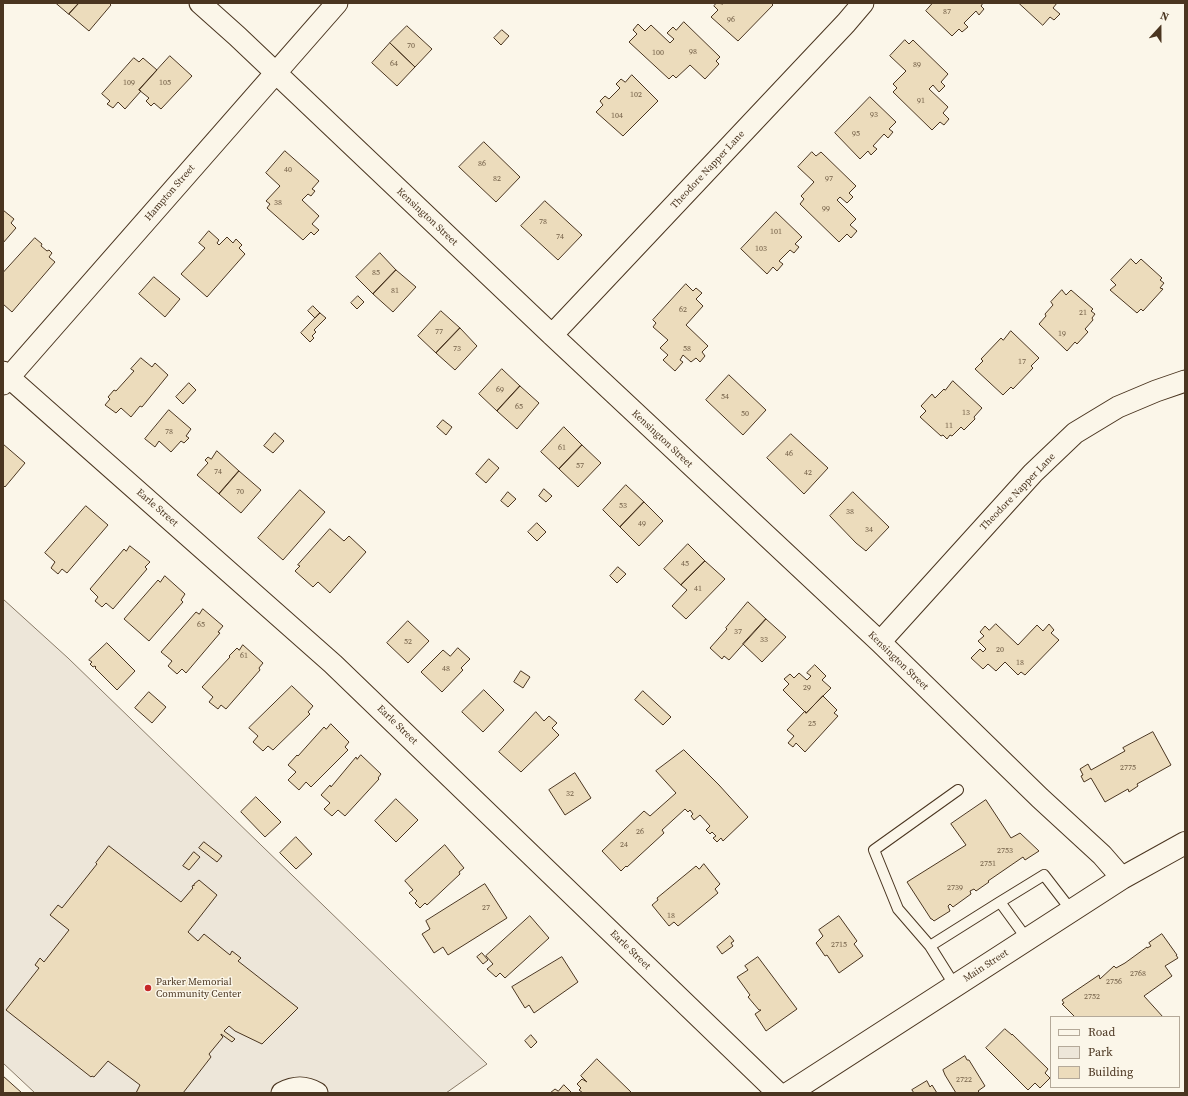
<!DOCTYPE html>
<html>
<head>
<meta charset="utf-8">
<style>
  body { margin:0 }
  #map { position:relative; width:1188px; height:1096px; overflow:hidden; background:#fbf6e9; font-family:"Source Serif 4",serif }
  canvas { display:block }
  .frame { position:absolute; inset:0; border:4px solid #4a3520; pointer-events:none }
  .legend { position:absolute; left:1050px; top:1016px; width:130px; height:72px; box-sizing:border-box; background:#fbf6e9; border:1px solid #b4a999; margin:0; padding:5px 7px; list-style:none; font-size:12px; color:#4a3520 }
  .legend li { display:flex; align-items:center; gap:8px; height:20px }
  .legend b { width:20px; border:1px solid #b4a999 }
  .north { position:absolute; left:1140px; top:8px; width:40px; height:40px; -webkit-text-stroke:3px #fbf6e9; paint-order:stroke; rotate:21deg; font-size:11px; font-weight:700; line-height:16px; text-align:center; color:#4a3520 }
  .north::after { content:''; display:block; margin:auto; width:14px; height:18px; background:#4a3520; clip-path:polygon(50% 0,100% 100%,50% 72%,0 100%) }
</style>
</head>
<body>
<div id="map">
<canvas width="1188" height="1096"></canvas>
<div class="frame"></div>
<ul class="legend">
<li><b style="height:5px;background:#fbf6e9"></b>Road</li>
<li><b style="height:11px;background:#ede6d9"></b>Park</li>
<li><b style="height:11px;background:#ecdcbc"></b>Building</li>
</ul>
<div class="north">N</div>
</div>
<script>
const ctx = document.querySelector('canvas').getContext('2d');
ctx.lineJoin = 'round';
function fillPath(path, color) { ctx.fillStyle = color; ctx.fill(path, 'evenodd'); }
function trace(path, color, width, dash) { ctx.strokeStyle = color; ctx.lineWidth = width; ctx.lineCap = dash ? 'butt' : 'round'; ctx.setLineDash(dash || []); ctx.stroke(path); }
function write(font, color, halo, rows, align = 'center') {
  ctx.font = font + ' "Source Serif 4",serif'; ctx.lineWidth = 3; ctx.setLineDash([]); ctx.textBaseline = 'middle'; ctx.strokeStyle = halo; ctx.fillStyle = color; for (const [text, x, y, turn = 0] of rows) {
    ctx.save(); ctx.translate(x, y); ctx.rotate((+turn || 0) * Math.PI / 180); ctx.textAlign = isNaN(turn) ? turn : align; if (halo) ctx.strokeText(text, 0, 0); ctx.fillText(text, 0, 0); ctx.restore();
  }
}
const green = new Path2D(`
  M 3,599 L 68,658 L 487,1064 L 446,1093 L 35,1093 L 3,1063 Z`);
const building = new Path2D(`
  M 56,3 L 79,3 L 69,14 Z
  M 79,3 L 109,3 L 111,5 L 89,31 L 69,14 Z
  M 717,3 L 723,4 L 724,3 L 771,3 L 773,5 L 738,41 L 711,17 L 718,10 L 714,6 Z
  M 933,3 L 983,3 L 981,6 L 984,9 L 979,15 L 976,11 L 964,23 L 968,27 L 962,32 L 959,29 L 952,36 L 926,11 Z
  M 1019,3 L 1057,3 L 1053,8 L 1060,14 L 1054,20 L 1050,17 L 1043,25 Z
  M 684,22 L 720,57 L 716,61 L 719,64 L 705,79 L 690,65 L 676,78 L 673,75 L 669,79 L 629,42 L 637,34 L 633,30 L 638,24 L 645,31 L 651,25 L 670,43 L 674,39 L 667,33 L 673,27 L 676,30 Z
  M 407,26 L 432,49 L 415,67 L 390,43 Z
  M 502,30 L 509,36 L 501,45 L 494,38 Z
  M 905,40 L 909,44 L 913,40 L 948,74 L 941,82 L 945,86 L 939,92 L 933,85 L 929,89 L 948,107 L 943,113 L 949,119 L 944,125 L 940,122 L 932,130 L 893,92 L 897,88 L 893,84 L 906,71 L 890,56 Z
  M 390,43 L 415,67 L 397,86 L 372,63 Z
  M 170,56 L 192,76 L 161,109 L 154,103 L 151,106 L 146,101 L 149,98 L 139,90 Z
  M 134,58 L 139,62 L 143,58 L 157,70 L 139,90 L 141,91 L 125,109 L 118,102 L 113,108 L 107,104 L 110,101 L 102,94 Z
  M 632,75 L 658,101 L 623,136 L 596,112 L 603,105 L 600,101 L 605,96 L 609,99 L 620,88 L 616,84 L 621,79 L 625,82 Z
  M 870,97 L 896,122 L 889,129 L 893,132 L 888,138 L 884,134 L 873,146 L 877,149 L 871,155 L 868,151 L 860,159 L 835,133 Z
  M 484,142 L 520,177 L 496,202 L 459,167 Z
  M 285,151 L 319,181 L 312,189 L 315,191 L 311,196 L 308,194 L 302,200 L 319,216 L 312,224 L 319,230 L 314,235 L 311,232 L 303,240 L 267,208 L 270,204 L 266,201 L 280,186 L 266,173 Z
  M 812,152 L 816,156 L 821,152 L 856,186 L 849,193 L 853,197 L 847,203 L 840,197 L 837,200 L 856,219 L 850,225 L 857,231 L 851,238 L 847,234 L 839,242 L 800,204 L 804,199 L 801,196 L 814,182 L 798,167 Z
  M 545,201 L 582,235 L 558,260 L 521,226 Z
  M 3,210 L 14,219 L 11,223 L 16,228 L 3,243 Z
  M 776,212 L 802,237 L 795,244 L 799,247 L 794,253 L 790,250 L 779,261 L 783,264 L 777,271 L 773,267 L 767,274 L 741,249 Z
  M 209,231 L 219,240 L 217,243 L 219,245 L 227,237 L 233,243 L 236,239 L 242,245 L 239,248 L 245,254 L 207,297 L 181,274 L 205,248 L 199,243 Z
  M 35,238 L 42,244 L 41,246 L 47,251 L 49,250 L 52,253 L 49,257 L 55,262 L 12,312 L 3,304 L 3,273 Z
  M 380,253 L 396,270 L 373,294 L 356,277 Z
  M 1131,259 L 1136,264 L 1141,259 L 1162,278 L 1160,280 L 1164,283 L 1160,288 L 1163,289 L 1143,311 L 1141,309 L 1137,313 L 1110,290 L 1116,285 L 1111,280 Z
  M 396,270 L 416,287 L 393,312 L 373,294 Z
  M 154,277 L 180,299 L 165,317 L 139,294 Z
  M 686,284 L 693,291 L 696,288 L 702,293 L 696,299 L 703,306 L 686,325 L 708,346 L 702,352 L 705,356 L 700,362 L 696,358 L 691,362 L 683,355 L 680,360 L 683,362 L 675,371 L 663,360 L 668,355 L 660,348 L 668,340 L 653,327 L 656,323 L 653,320 Z
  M 1062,290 L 1066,295 L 1071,290 L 1093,309 L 1091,311 L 1095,314 L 1092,318 L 1093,320 L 1085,329 L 1088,332 L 1077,344 L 1075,342 L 1067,351 L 1039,324 L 1046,316 L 1045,314 L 1053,305 L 1051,302 Z
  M 358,296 L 364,302 L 357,309 L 351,303 Z
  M 313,306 L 320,313 L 315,318 L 308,311 Z
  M 441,311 L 460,328 L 436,353 L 418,336 Z
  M 320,313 L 326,318 L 314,330 L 316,332 L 312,336 L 314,338 L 310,342 L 301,333 Z
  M 460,328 L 477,346 L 455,370 L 436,353 Z
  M 1011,331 L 1039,358 L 1031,366 L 1033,368 L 1013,389 L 1011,387 L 1003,395 L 975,369 L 983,361 L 981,359 L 1001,338 L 1003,340 Z
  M 141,358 L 152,367 L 155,363 L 168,375 L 142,407 L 140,406 L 131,417 L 121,408 L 116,413 L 105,405 L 110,399 L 108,397 L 114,390 L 116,391 L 134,371 L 131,369 Z
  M 502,369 L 520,386 L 497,411 L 479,394 Z
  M 729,375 L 766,410 L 743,435 L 706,400 Z
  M 953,381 L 982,408 L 974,417 L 975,419 L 964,430 L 961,427 L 952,436 L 950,435 L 947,439 L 943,435 L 941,436 L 920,417 L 926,411 L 921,406 L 932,394 L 935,398 L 944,389 L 945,390 Z
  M 189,383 L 196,390 L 183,404 L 176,397 Z
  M 520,386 L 539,403 L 517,429 L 497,411 Z
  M 169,410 L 191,429 L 186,436 L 189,438 L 184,443 L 181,441 L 171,452 L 159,441 L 155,447 L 145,439 Z
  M 443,420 L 452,427 L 446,435 L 437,427 Z
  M 564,427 L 582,445 L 559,469 L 541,452 Z
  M 275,433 L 284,441 L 273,453 L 264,446 Z
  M 791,434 L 828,468 L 804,494 L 767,458 Z
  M 3,444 L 25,463 L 5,487 L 3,485 Z
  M 582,445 L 601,463 L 578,487 L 559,469 Z
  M 217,451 L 239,471 L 219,494 L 197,475 L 208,463 L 205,460 L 208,457 L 211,459 Z
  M 489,459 L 499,468 L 486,483 L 476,474 Z
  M 239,471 L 261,490 L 241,513 L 219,494 Z
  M 626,485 L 644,502 L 620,527 L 603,510 Z
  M 544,489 L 552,496 L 546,502 L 539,496 Z
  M 300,490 L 325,512 L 283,560 L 258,538 Z
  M 508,492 L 516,499 L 508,507 L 501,501 Z
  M 853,492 L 889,527 L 866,551 L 856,543 L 830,516 Z
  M 644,502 L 663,521 L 639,546 L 620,527 Z
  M 86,506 L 108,525 L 67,573 L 62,569 L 58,574 L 51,568 L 55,562 L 45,553 Z
  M 537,523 L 546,532 L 537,541 L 528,532 Z
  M 330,529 L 344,541 L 349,536 L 366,552 L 330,593 L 318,582 L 313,587 L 295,571 L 300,566 L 298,565 Z
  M 688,544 L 705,561 L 681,585 L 664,569 Z
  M 130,546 L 150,562 L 145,567 L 147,569 L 113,609 L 106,603 L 102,607 L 95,601 L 98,597 L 90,589 L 124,549 L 126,551 Z
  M 705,561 L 725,579 L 686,619 L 672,606 L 687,590 L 681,585 Z
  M 618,567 L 626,574 L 617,583 L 610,576 Z
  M 165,576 L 185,594 L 181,600 L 183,602 L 149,641 L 124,619 L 158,580 L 160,582 Z
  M 748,602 L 766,619 L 729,660 L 724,656 L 722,659 L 710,648 L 727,629 L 726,628 Z
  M 203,609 L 223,626 L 218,632 L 220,633 L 186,673 L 182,669 L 177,674 L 168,666 L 172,661 L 161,652 L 196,612 L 199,614 Z
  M 766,619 L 786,637 L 762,662 L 743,644 Z
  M 408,621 L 429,641 L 408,663 L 387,643 Z
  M 996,624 L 1018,645 L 1037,625 L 1043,631 L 1049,624 L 1054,630 L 1051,633 L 1059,640 L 1025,675 L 1021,672 L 1018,675 L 1005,662 L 996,671 L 988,664 L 983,669 L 971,658 L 980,649 L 983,652 L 986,649 L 978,641 L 984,636 L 980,632 L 985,626 L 989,630 Z
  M 107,643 L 135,671 L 117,690 L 95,668 L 96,667 L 95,666 L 93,667 L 90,664 L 92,662 L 89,660 Z
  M 243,645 L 263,663 L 259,668 L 260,670 L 226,709 L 221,705 L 218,709 L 209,702 L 213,697 L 202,687 L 230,657 L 229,656 L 237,648 L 239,650 Z
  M 458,648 L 470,659 L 461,668 L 463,670 L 442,692 L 421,672 L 443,650 L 450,656 Z
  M 815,665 L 826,676 L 822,680 L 831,688 L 806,713 L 783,690 L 789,684 L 784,679 L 790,674 L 794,678 L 799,673 L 807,680 L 811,676 L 807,673 Z
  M 521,671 L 530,677 L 523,688 L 514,682 Z
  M 292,686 L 313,706 L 308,712 L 310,714 L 273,750 L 268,746 L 263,751 L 253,742 L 258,736 L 249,728 Z
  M 484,690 L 504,710 L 483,732 L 462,712 Z
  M 643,691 L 671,717 L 663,725 L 635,700 Z
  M 149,692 L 166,707 L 152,723 L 135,708 Z
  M 823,696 L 837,710 L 834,713 L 838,716 L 805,752 L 796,743 L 793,747 L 788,743 L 794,736 L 787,730 L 805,711 L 806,713 Z
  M 536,712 L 544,721 L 549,716 L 557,723 L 552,728 L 559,735 L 521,772 L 499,752 Z
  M 331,724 L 349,742 L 345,747 L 348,750 L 311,787 L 306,782 L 299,790 L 288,780 L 296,772 L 288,765 L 297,755 L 298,756 L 324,727 L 326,729 Z
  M 1153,732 L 1171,765 L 1137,784 L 1138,786 L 1129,792 L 1128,789 L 1105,802 L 1091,778 L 1084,782 L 1081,776 L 1083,775 L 1080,769 L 1088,764 L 1091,770 L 1125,751 L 1123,748 Z
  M 684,750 L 719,785 L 748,817 L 723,841 L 721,838 L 717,842 L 713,838 L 716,836 L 712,832 L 710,834 L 706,830 L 710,826 L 700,815 L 694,820 L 691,816 L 693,814 L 690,810 L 688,812 L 685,809 L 662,830 L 664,833 L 627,867 L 626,866 L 621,871 L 602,851 L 644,811 L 650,816 L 676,793 L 656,771 Z
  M 361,755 L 381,774 L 378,778 L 379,779 L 345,816 L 338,810 L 332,816 L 324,809 L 330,803 L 321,795 L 330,785 L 331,787 L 356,757 L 357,759 Z
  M 575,773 L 591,798 L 565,815 L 549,790 Z
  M 256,797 L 281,822 L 265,837 L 241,812 Z
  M 396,799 L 418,820 L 396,842 L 375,821 Z
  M 986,800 L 1011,838 L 1020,833 L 1039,851 L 1025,860 L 1023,857 L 988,881 L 989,882 L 976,891 L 974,889 L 970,891 L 971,894 L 953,907 L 950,904 L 948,906 L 950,911 L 934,921 L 932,919 L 931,919 L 907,882 L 966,845 L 951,824 Z
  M 296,837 L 312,854 L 296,869 L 280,853 Z
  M 204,842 L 222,856 L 217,862 L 199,848 Z
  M 445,845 L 464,868 L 459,872 L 460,874 L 427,905 L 425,903 L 420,908 L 415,903 L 417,901 L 409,893 L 413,890 L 405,881 Z
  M 109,846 L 181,902 L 193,888 L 192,887 L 193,885 L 194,886 L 194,884 L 199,880 L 217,895 L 188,932 L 198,941 L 204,934 L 230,955 L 232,951 L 241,958 L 238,961 L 298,1008 L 262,1044 L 235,1031 L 229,1026 L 224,1031 L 235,1039 L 232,1042 L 221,1034 L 221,1035 L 223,1037 L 209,1054 L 211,1057 L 183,1093 L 136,1093 L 140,1085 L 108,1061 L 94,1077 L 92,1076 L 91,1077 L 6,1010 L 39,968 L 35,965 L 40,958 L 44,962 L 69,930 L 50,915 L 58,905 L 62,908 L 97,864 L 96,863 Z
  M 194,852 L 200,857 L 189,870 L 183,866 Z
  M 704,864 L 720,884 L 715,889 L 718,893 L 678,926 L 674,922 L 669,926 L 652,905 L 658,900 L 657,898 L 696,866 L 699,869 Z
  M 485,884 L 507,918 L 448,955 L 443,947 L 434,953 L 422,934 L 430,929 L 426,921 Z
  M 530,916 L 549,938 L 505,978 L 500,973 L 496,977 L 487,969 L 493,964 L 486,956 Z
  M 839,916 L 857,941 L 854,944 L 863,956 L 839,973 L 827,955 L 825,956 L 816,943 L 823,936 L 819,930 Z
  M 1162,934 L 1177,955 L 1176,955 L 1178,958 L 1165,966 L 1172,976 L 1144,996 L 1163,1017 L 1075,1017 L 1062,1004 L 1064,1003 L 1062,1000 L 1099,975 L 1100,979 L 1114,966 L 1116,968 L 1125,963 L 1147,947 L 1147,948 L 1151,946 L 1149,943 Z
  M 730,936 L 734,941 L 731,943 L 733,946 L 722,954 L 717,947 Z
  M 482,953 L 488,960 L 483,964 L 477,957 Z
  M 562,957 L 578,982 L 534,1013 L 529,1005 L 525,1008 L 512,987 Z
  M 758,957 L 797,1009 L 766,1031 L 755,1014 L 761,1010 L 759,1010 L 748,997 L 750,995 L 737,977 L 748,970 L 745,966 Z
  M 1005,1029 L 1012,1035 L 1012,1034 L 1048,1069 L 1045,1073 L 1050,1078 L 1040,1088 L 1035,1083 L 1028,1090 L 986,1048 Z
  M 531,1035 L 537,1042 L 531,1048 L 525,1041 Z
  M 965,1056 L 967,1060 L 969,1060 L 985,1086 L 978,1091 L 980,1093 L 956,1093 L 945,1075 L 943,1070 Z
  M 597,1059 L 632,1093 L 583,1093 L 579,1090 L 581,1088 L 577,1084 L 582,1079 L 587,1082 L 581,1076 Z
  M 3,1076 L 22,1093 L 3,1093 Z
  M 927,1081 L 930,1087 L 932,1085 L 937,1093 L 914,1093 L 912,1090 Z
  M 564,1085 L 572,1093 L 550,1093 L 555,1089 L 558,1091 Z`);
const service = new Path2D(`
  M 1000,902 L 1044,875 L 1071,910
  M 930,946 L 1000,902 L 1027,939
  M 955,986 L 930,946 L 898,909 L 874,850 L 958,790`);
const minor = new Path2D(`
  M 200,3 L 237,36 L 552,335 L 880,642 L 1040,798 L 1102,855 L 1122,878
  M 552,335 L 846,23 L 863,3
  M 3,372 L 333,664 L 778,1093
  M 3,384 L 337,3
  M 880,642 L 1033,473 L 1075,433 L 1118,407 L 1156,391 L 1185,381
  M 282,1093 C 295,1086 305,1086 317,1093`);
const primary = new Path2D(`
  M 789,1093 L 1122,878 L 1185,843`);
const markers = [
  [148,988,4,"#c62828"]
];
const numberNames = [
  ["87",947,12],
  ["96",731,20],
  ["70",411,46],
  ["98",693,52],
  ["100",658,53],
  ["64",394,64],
  ["89",917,65],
  ["109",129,83],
  ["105",165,83],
  ["102",636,95],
  ["91",921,101],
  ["93",874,115],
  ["104",617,116],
  ["95",856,134],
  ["86",482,164],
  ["40",288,170],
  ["82",497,179],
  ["97",829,179],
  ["38",278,203],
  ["99",826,209],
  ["78",543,222],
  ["101",776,232],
  ["74",560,237],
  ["103",761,249],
  ["85",376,273],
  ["81",395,291],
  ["62",683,310],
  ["21",1083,313],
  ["77",439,332],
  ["19",1062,334],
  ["73",457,349],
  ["58",687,349],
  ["17",1022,362],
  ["69",500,390],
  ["54",725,397],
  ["65",519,407],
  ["13",966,413],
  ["50",745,414],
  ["11",949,426],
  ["78",169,432],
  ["61",562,448],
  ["46",789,454],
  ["57",580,466],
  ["74",218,472],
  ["42",808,473],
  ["70",240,492],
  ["53",623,506],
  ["38",850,512],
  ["49",642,524],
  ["34",869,530],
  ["45",685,564],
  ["41",698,589],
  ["65",201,625],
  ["37",738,632],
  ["33",764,640],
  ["52",408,642],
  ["20",1000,650],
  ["61",244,656],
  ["18",1020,663],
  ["48",446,669],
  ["29",807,688],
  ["25",812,724],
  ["2775",1128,768],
  ["32",570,794],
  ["26",640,832],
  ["24",624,845],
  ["2753",1005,851],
  ["2751",988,864],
  ["2739",955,888],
  ["27",486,908],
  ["18",671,916],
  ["2715",839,945],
  ["2768",1138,974],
  ["2756",1114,982],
  ["2752",1092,997],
  ["2722",964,1080]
];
const streetNames = [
  ["Theodore Napper Lane",708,170,-47],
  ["Hampton Street",170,193,-49],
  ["Kensington Street",427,217,43],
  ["Kensington Street",662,439,43],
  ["Theodore Napper Lane",1018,492,-46],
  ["Earle Street",157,508,41],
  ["Kensington Street",898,661,44],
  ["Earle Street",397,725,44],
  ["Earle Street",630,950,44],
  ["Main Street",986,966,-33]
];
const poiNames = [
  ["Parker Memorial",156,982],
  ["Community Center",156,994]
];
fillPath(green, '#ede6d9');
trace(green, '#887966', 1);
fillPath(building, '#ecdcbc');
trace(building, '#4a3520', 1);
trace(service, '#4a3520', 12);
trace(minor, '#4a3520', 23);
trace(primary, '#4a3520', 24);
trace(service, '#fbf6e9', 10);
trace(minor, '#fbf6e9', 21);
trace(primary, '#fbf6e9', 22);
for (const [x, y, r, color] of markers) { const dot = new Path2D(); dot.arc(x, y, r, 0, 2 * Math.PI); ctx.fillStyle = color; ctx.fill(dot); trace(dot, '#fbf6e9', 1.5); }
write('8px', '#725f47', null, numberNames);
write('10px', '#4a3520', '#fbf6e9', streetNames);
write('10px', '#4a3520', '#fbf6e9', poiNames, 'left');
</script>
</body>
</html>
